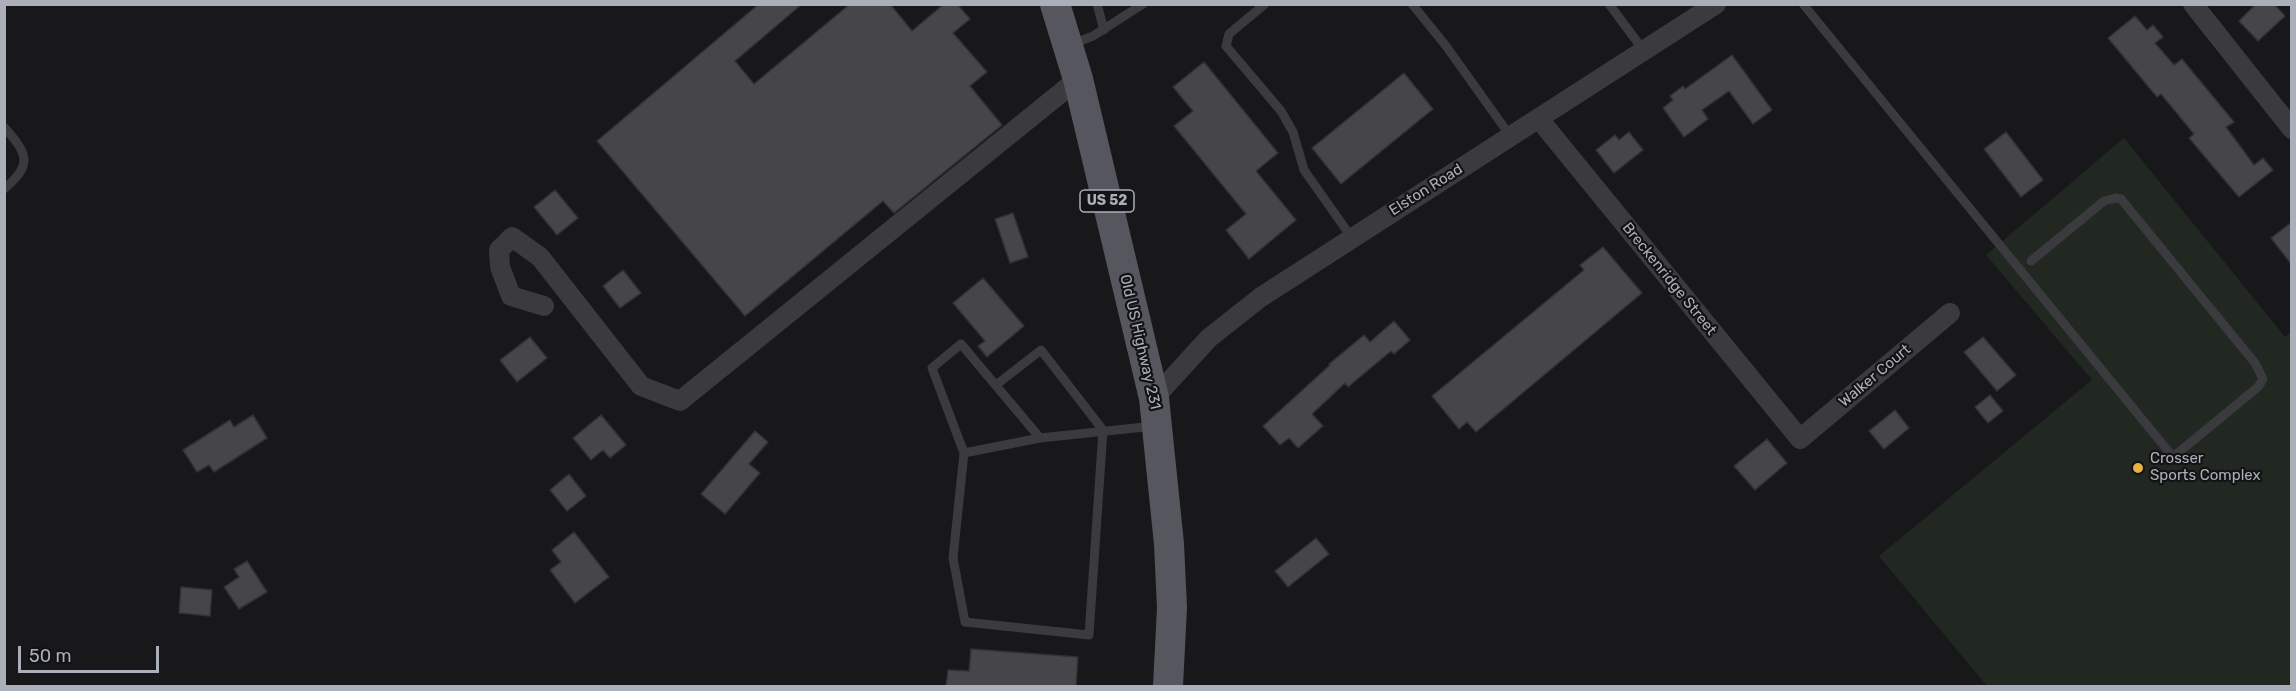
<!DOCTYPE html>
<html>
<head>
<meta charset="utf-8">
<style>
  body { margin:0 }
  #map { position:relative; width:2296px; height:691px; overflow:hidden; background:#18181a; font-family:Rubik,sans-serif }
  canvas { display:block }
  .frame { position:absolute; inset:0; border:6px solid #abafb9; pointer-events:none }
  .scale { position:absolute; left:18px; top:646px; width:141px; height:27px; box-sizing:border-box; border:3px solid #abafb9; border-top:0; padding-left:8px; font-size:18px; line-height:21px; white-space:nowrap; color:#abafb9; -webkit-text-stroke:4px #131315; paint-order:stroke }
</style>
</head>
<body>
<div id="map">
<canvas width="2296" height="691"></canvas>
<div class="frame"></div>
<div class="scale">50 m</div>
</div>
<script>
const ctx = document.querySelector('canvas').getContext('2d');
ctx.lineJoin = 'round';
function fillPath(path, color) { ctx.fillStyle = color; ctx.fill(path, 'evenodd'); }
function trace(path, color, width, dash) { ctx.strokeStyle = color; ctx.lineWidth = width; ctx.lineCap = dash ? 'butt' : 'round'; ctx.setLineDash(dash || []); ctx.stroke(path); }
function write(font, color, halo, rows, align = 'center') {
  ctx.font = font + ' Rubik,sans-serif'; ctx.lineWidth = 4.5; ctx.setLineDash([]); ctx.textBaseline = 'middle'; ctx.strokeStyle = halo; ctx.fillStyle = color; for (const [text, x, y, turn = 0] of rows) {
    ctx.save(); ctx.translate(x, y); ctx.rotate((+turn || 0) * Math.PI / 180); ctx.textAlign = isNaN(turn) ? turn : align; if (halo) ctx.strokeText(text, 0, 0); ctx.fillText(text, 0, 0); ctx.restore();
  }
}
const green = new Path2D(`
  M 2124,138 L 2285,337 L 2291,332 L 2291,686 L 1987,686 L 1879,556 L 2092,380 L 1986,255 Z`);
const building = new Path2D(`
  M 759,4 L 802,4 L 735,61 L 754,84 L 850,4 L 890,4 L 912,31 L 944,4 L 957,4 L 970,19 L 953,33 L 987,72 L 970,86 L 1002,125 L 894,213 L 883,201 L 745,316 L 597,141 Z
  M 2256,4 L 2274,4 L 2285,16 L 2258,41 L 2239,21 Z
  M 2135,16 L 2147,30 L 2153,25 L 2163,37 L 2155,43 L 2174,65 L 2182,59 L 2234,122 L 2226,127 L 2254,165 L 2263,158 L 2273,170 L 2239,197 L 2189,138 L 2194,134 L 2161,94 L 2157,97 L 2108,38 Z
  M 1732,55 L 1772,110 L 1753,124 L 1729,91 L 1702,110 L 1708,119 L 1684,137 L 1663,108 L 1673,100 L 1670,96 L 1683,86 L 1685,89 Z
  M 1204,62 L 1278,153 L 1256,171 L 1296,220 L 1249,259 L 1226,230 L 1246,214 L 1174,126 L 1193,111 L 1173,87 Z
  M 1404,73 L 1433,109 L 1341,184 L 1312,148 Z
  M 1629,132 L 1643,150 L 1614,173 L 1596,150 L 1615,135 L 1619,140 Z
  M 2006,132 L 2043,180 L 2021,197 L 1984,149 Z
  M 555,190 L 578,218 L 557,235 L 534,207 Z
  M 1013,213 L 1028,257 L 1010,263 L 995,219 Z
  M 2292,222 L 2292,265 L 2271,238 Z
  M 1603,247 L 1642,293 L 1476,432 L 1467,422 L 1459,429 L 1432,396 L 1584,270 L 1580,265 Z
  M 623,270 L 641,293 L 620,308 L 603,286 Z
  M 983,278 L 1024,326 L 987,357 L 978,346 L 985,341 L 953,303 Z
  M 1394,321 L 1410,340 L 1394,354 L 1391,351 L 1348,387 L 1345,383 L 1312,414 L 1323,426 L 1298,448 L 1289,438 L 1280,445 L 1263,426 L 1330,365 L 1329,364 L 1364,335 L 1370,342 Z
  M 530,337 L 547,358 L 517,382 L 500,360 Z
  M 1983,337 L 2016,375 L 1997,391 L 1964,352 Z
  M 1990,395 L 2003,411 L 1988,423 L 1975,407 Z
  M 1895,410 L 1909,428 L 1884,449 L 1869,431 Z
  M 253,415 L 267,438 L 214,472 L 209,465 L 197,472 L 183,450 L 230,420 L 234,427 Z
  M 601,415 L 626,445 L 610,458 L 603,450 L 591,460 L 573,438 Z
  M 755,431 L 768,442 L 749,464 L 760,473 L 725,514 L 701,494 Z
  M 1767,439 L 1787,463 L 1755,490 L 1734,466 Z
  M 569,474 L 586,496 L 567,511 L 550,490 Z
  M 574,532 L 609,577 L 575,603 L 550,570 L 561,562 L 552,550 Z
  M 1316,538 L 1329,554 L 1288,587 L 1275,571 Z
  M 247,561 L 267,592 L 239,609 L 224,587 L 239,577 L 234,569 Z
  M 181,587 L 212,590 L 210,616 L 179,613 Z
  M 971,649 L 1078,657 L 1076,687 L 946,687 L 948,670 L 969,671 Z`);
const service = new Path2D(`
  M 1097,4 L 1104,30
  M 1265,4 L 1229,34 L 1226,46 L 1281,111 L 1293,132 L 1304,170 L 1352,238
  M 1412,4 L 1446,46 L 1511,137
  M 1609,4 L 1644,51
  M 1803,4 L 2173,457 L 2258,387 L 2263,379 L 2255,363 L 2121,199 L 2116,198 L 2104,201 L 2031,261
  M 1070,45 L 1093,36 L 1143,4
  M 4,127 C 27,153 34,164 4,189
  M 996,385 L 1041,350 L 1103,430 L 1089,635 L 965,622 L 953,558 L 964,453 L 932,368 L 961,344 L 1040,438
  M 964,453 L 1040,438 L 1154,426`);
const minor = new Path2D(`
  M 2193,4 L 2292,129
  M 1539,119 L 1800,439 L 1950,313
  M 544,306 L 511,296 L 500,267 L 499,250 L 512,237 L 540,257 L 641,386 L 680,401 L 1078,79
  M 1154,398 L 1209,338 L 1261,297 L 1716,4`);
const primary = new Path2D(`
  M 1055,4 L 1078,79 L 1154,398 L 1169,544 L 1172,608 L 1168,686`);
const markers = [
  [2138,468,6,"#e6b145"]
];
const shields = [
  [1107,201,54]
];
const shieldNames = [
  ["US 52",1107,201]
];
const streetNames = [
  ["Elston Road",1426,190,-32],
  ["Breckenridge Street",1669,279,51],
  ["Old US Highway 231",1140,342,77],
  ["Walker Court",1875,376,-40]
];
const poiNames = [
  ["Crosser",2150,459],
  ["Sports Complex",2150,476]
];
fillPath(green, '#202821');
fillPath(building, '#45454a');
trace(building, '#323236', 1.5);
trace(service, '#3a3a3f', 9);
trace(minor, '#3a3a3f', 20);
trace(primary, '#56575e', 30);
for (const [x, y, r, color] of markers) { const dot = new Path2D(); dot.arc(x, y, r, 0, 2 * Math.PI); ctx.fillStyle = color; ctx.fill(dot); trace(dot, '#131315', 2); }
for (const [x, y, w] of shields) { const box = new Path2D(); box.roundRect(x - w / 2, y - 11, w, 22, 4.5); ctx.fillStyle = '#131315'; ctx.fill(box); trace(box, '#abafb9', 1.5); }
write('bold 14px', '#abafb9', null, shieldNames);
write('15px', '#abafb9', '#131315', streetNames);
write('15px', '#abafb9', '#131315', poiNames, 'left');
</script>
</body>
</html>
